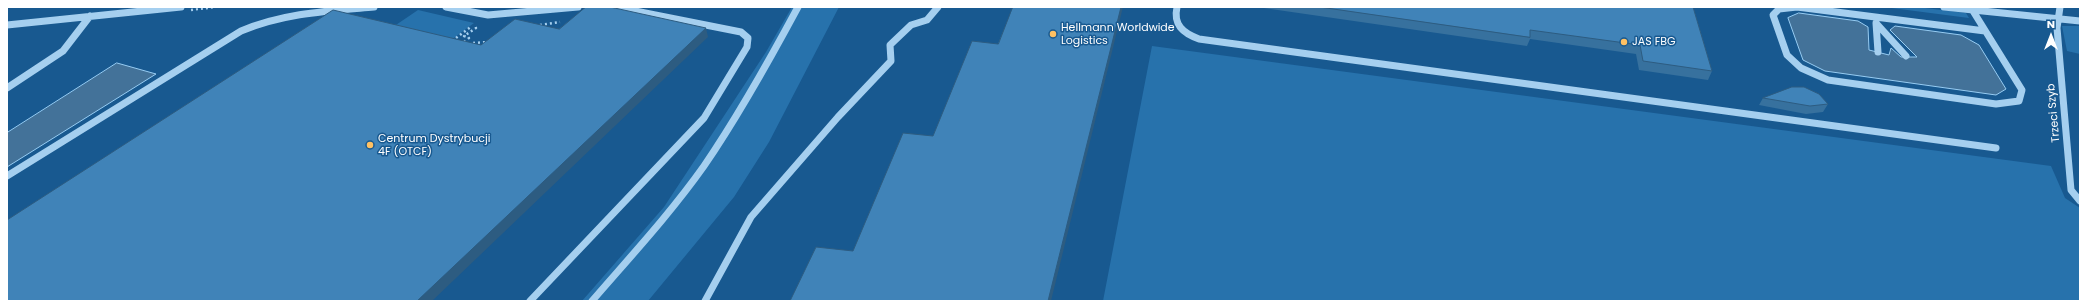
<!DOCTYPE html>
<html>
<head>
<meta charset="utf-8">
<style>
  body { margin:0 }
  #map { position:relative; width:2087px; height:308px; overflow:hidden; background:#185990; font-family:Poppins,sans-serif }
  canvas { display:block }
  .frame { position:absolute; inset:0; border:8px solid #fff; pointer-events:none }
  .north { position:absolute; left:2031px; top:16px; width:40px; height:40px; -webkit-text-stroke:3px #185990; paint-order:stroke; rotate:0deg; font-size:11px; font-weight:700; line-height:16px; text-align:center; color:#fff }
  .north::after { content:''; display:block; margin:auto; width:14px; height:18px; background:#fff; clip-path:polygon(50% 0,100% 100%,50% 72%,0 100%) }
</style>
</head>
<body>
<div id="map">
<canvas width="2087" height="308"></canvas>
<div class="frame"></div>
<div class="north">N</div>
</div>
<script>
const ctx = document.querySelector('canvas').getContext('2d');
ctx.lineJoin = 'round';
function fillPath(path, color) { ctx.fillStyle = color; ctx.fill(path, 'evenodd'); }
function trace(path, color, width, dash) { ctx.strokeStyle = color; ctx.lineWidth = width; ctx.lineCap = dash ? 'butt' : 'round'; ctx.setLineDash(dash || []); ctx.stroke(path); }
function write(font, color, halo, rows, align = 'center') {
  ctx.font = font + ' Poppins,sans-serif'; ctx.lineWidth = 3; ctx.setLineDash([]); ctx.textBaseline = 'middle'; ctx.strokeStyle = halo; ctx.fillStyle = color; for (const [text, x, y, turn = 0] of rows) {
    ctx.save(); ctx.translate(x, y); ctx.rotate((+turn || 0) * Math.PI / 180); ctx.textAlign = isNaN(turn) ? turn : align; if (halo) ctx.strokeText(text, 0, 0); ctx.fillText(text, 0, 0); ctx.restore();
  }
}
const green = new Path2D(`
  M 792,7 L 839,7 L 769,142 L 734,197 L 648,301 L 582,301 L 664,207 L 766,52 Z
  M 1884,7 L 1917,7 L 1966,13 L 1969,18 Z
  M 418,10 L 474,23 L 447,43 L 390,29 Z
  M 2062,26 L 2080,26 L 2080,54 L 2067,51 Z
  M 1152,46 L 2051,166 L 2065,198 L 2080,208 L 2080,301 L 1103,301 Z`);
const water = new Path2D(`
  M 1799,13 L 1858,21 L 1868,27 L 1869,50 L 1889,55 L 1891,48 L 1901,57 L 1917,57 L 1890,30 L 1895,26 L 1961,35 L 1979,45 L 2006,89 L 1996,95 L 1825,71 L 1803,60 L 1788,18 Z
  M 117,63 L 156,74 L 7,167 L 7,133 Z`);
const path = new Path2D(`
  M 191,10 L 215,7
  M 540,25 L 560,22
  M 452,41 L 472,26
  M 464,42 L 469,38 L 464,36 L 476,28 L 474,26
  M 473,43 L 488,42`);
const minor = new Path2D(`
  M 446,7 L 488,15 L 578,7
  M 1177,7 C 1173,25 1183,33 1199,39 L 1996,148
  M 1944,7 L 2080,21
  M 2060,7 L 2057,28 L 2071,190 L 2080,201
  M 1973,11 L 2022,90 L 2019,101 L 1996,104 L 1828,80 L 1801,68 L 1787,55 L 1773,15 L 1779,9 L 1797,7 L 1985,31
  M 7,25 L 181,7
  M 1878,52 L 1876,23 L 1906,56
  M 7,88 L 63,51 L 90,16
  M 7,176 L 241,31 C 284,13 328,11 374,7
  M 530,301 L 704,118 L 747,47 L 748,38 L 741,32 L 615,7
  M 592,301 C 630,257 670,214 704,166 C 739,115 769,61 798,7
  M 705,301 L 751,217 L 838,117 L 891,61 L 890,45 L 911,25 L 927,20 L 938,7`);
const wall = new Path2D(`
  M 1257,7 L 1693,7 L 1712,71 L 1708,80 L 1639,70 L 1636,54 L 1530,39 L 1527,46 Z
  M 1763,98 L 1828,104 L 1823,112 L 1806,114 L 1759,105 Z`);
const shadedWall = new Path2D(`
  M 1121,7 L 1123,7 L 1051,301 L 1048,301 Z
  M 706,28 L 708,37 L 432,301 L 417,301 Z`);
const building = new Path2D(`
  M 586,7 L 610,7 L 706,28 L 417,301 L 7,301 L 7,220 L 333,10 L 481,45 L 515,19 L 559,29 Z
  M 1013,7 L 1121,7 L 1048,301 L 790,301 L 816,247 L 853,251 L 903,133 L 933,136 L 972,41 L 998,44 Z
  M 1320,7 L 1693,7 L 1712,71 L 1643,61 L 1640,45 L 1530,30 L 1530,37 Z
  M 1792,87 L 1804,87 L 1819,94 L 1828,104 L 1810,106 L 1763,98 Z`);
const markers = [
  [1053,34,4,"#ffc163"],
  [1624,42,4,"#ffc163"],
  [370,145,4,"#ffc163"]
];
const poiNames = [
  ["Hellmann Worldwide",1061,28],
  ["Logistics",1061,41],
  ["JAS FBG",1632,42],
  ["Centrum Dystrybucji",378,139],
  ["4F (OTCF)",378,152]
];
const streetNames = [
  ["Trzeci Szyb",2054,113,-95]
];
fillPath(green, '#2772ac');
fillPath(water, '#437299');
trace(water, '#97ccf2', 1);
trace(path, '#a5cfef', 2.5, [2, 3]);
trace(minor, '#a5cfef', 7);
fillPath(wall, '#37719e');
fillPath(shadedWall, '#2d5c81');
fillPath(building, '#4083b8');
trace(building, '#2d5c81', 1);
for (const [x, y, r, color] of markers) { const dot = new Path2D(); dot.arc(x, y, r, 0, 2 * Math.PI); ctx.fillStyle = color; ctx.fill(dot); trace(dot, '#185990', 1.5); }
write('11px', '#fff', '#185990', poiNames, 'left');
write('11px', '#fff', '#185990', streetNames);
</script>
</body>
</html>
